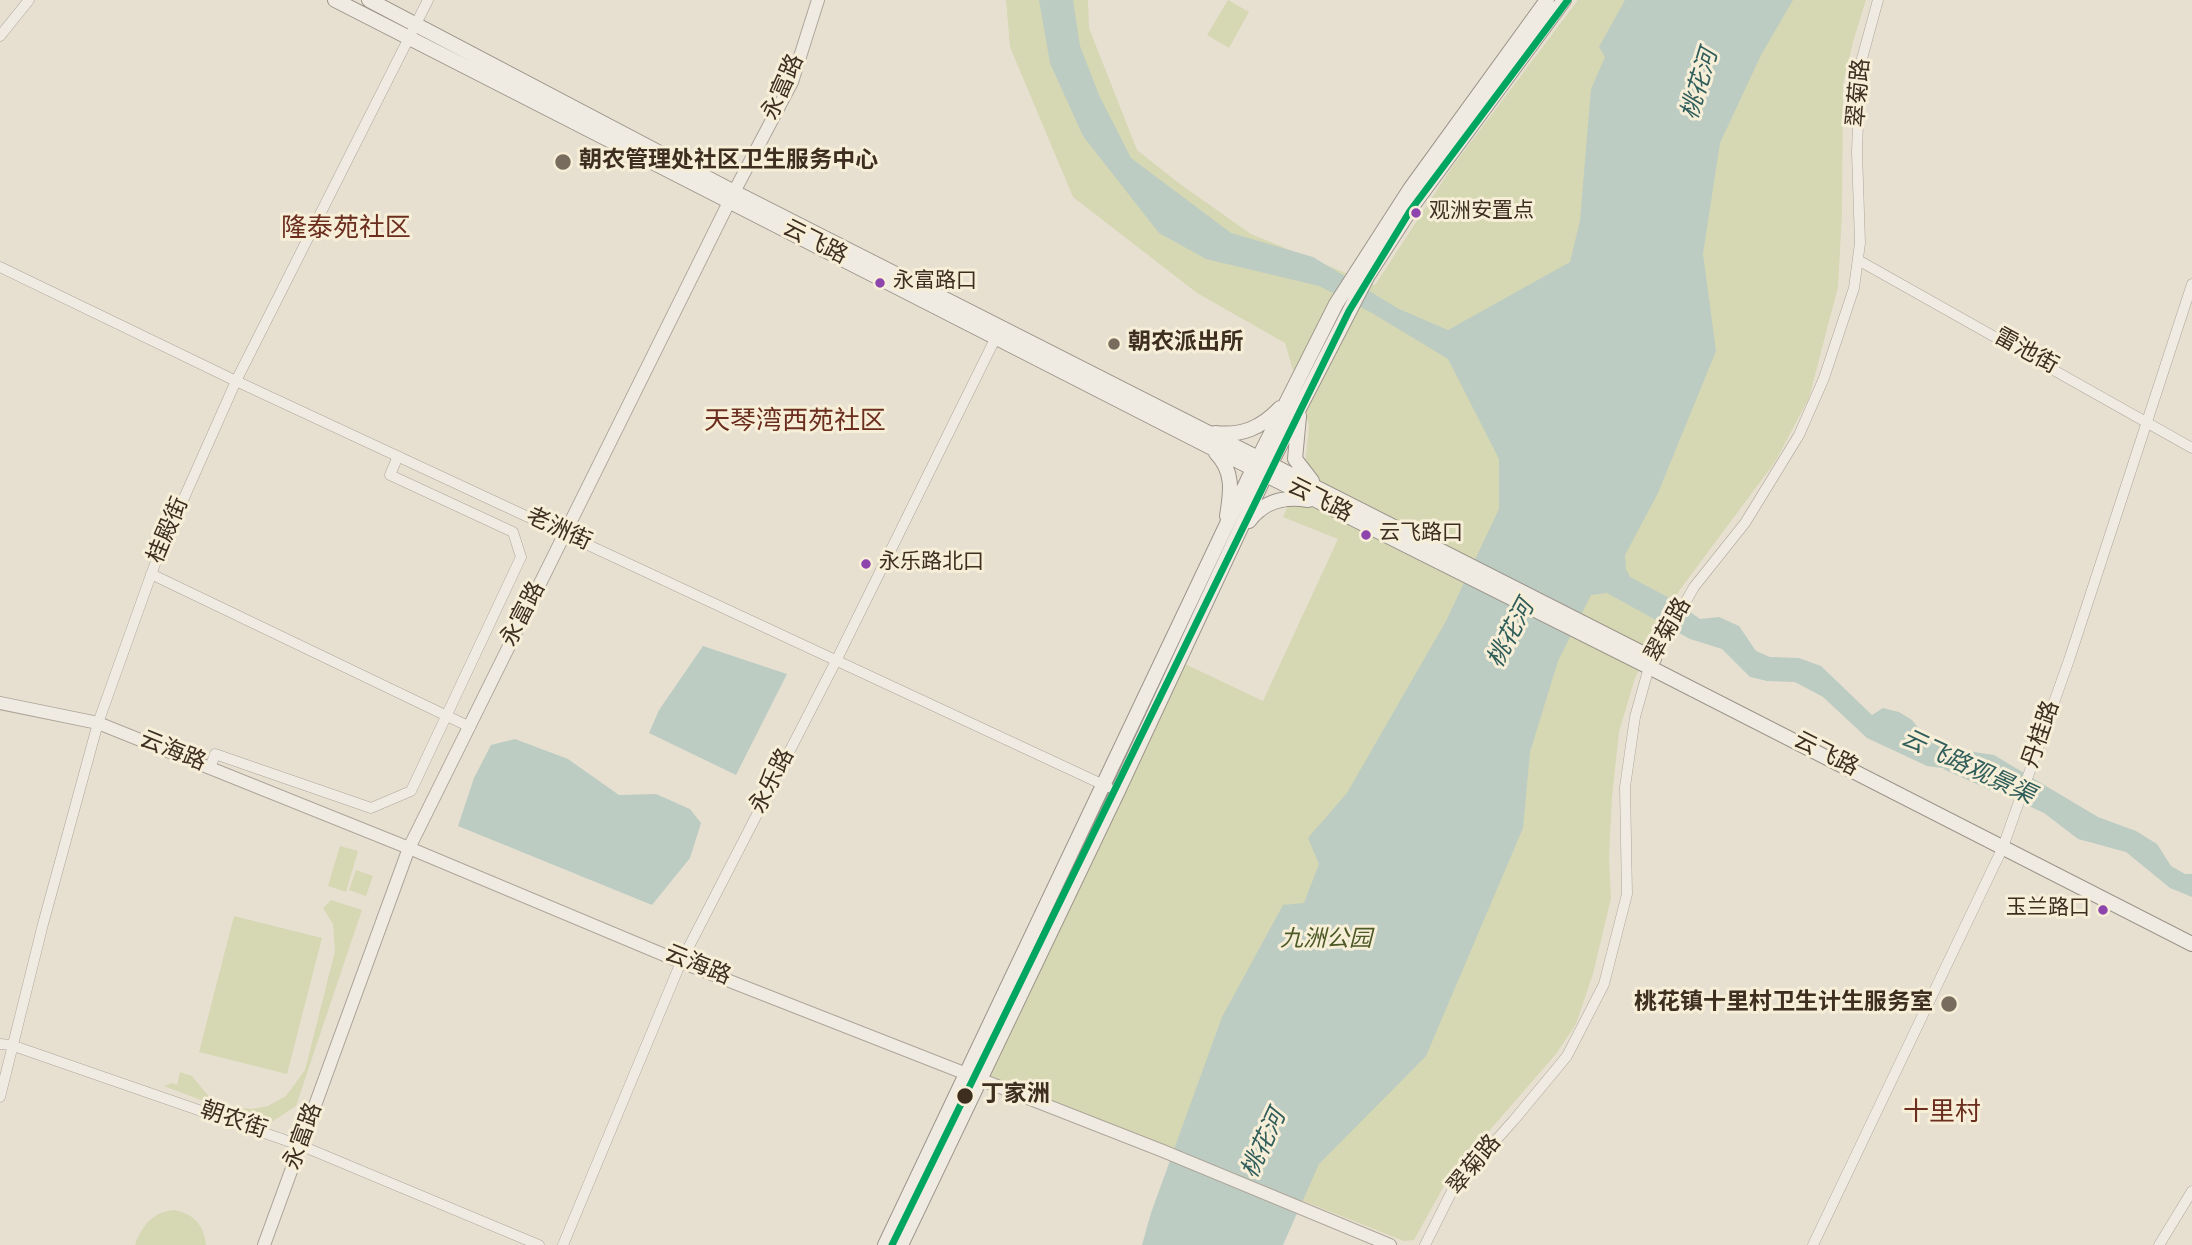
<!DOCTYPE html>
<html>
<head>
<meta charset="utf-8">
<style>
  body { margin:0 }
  canvas { display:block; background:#e7e0d1 }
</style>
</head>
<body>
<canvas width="2192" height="1245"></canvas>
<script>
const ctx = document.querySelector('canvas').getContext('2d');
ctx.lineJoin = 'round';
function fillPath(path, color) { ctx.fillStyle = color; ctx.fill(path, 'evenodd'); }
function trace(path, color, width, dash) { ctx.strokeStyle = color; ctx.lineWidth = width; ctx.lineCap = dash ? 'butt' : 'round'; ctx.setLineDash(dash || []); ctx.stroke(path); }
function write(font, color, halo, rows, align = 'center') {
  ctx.font = font + ' Spectral,"Noto Sans SC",serif'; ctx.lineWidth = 6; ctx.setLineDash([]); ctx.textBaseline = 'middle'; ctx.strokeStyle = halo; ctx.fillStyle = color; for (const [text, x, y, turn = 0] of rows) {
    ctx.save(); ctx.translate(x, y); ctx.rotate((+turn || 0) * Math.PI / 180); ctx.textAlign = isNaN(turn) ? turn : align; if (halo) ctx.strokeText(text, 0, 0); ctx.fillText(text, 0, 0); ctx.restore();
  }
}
const green = new Path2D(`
  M 1006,0 L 1088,0 L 1089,28 L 1137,150 L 1180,184 L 1251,234 L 1375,285 L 1452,167 L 1578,0 L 1866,0 L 1853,42 L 1843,85 L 1842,213 L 1838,287 L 1809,398 L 1775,462 L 1679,591 L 1635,678 L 1619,732 L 1612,797 L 1609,857 L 1611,898 L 1593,974 L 1576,1024 L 1556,1054 L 1449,1177 L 1414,1240 L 1404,1241 L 987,1075 L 1185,664 L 1263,701 L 1338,539 L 1283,517 L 1305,466 L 1309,425 L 1285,343 L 1197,293 L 1073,197 L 1010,47 Z
  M 1228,0 L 1249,12 L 1229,48 L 1207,35 Z
  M 340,846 L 358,851 L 346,892 L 328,886 Z
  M 356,870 L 373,876 L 366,896 L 349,890 Z
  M 331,900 L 362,910 L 296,1106 L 267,1125 L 164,1086 L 172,1083 L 177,1085 L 180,1072 L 192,1076 L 211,1099 L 231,1107 L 252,1109 L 268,1106 L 286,1096 L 305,1070 L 335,951 L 333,924 L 323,908 Z
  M 234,916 L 322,938 L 287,1074 L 199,1052 Z
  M 174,1210 C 194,1214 204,1225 206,1245 L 135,1245 C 142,1225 153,1212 174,1210 Z`);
const water = new Path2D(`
  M 1039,0 L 1073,0 L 1080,46 L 1099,95 L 1131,158 L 1231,233 L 1313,257 L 1399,309 L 1448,330 L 1570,262 L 1580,221 L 1591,89 L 1605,57 L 1599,47 L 1625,0 L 1793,0 L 1761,55 L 1720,143 L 1703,254 L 1716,351 L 1658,493 L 1625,555 L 1626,569 L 1630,577 L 1675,601 L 1700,619 L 1719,617 L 1739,626 L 1756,651 L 1770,657 L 1799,658 L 1821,666 L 1872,715 L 1883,708 L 1899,712 L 1912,720 L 1922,733 L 1961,750 L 1994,755 L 2098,817 L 2136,831 L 2157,844 L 2171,866 L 2185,874 L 2192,874 L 2192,897 L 2170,888 L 2126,852 L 2078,839 L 2044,813 L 2005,795 L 1973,772 L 1927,766 L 1867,738 L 1823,697 L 1795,682 L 1767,681 L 1750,677 L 1722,649 L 1690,639 L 1607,593 L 1591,595 L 1558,661 L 1530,752 L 1523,828 L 1426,1056 L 1319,1164 L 1283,1245 L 1142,1245 L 1151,1213 L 1222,1017 L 1283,905 L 1304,903 L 1319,864 L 1308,838 L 1347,793 L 1446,621 L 1499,509 L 1499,459 L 1448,359 L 1372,313 L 1319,286 L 1206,259 L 1159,233 L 1083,136 L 1050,63 Z
  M 703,646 L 787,674 L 736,775 L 649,733 L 659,710 Z
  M 515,739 L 568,759 L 619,795 L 656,794 L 690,809 L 701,823 L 690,858 L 652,905 L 458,826 L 474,778 L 491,745 Z`);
const river = new Path2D(`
  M 1949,763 L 1996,784`);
const minor = new Path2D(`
  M 0,36 L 29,0
  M 1858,260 L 2192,448
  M 0,267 L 236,381 L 1108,787
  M 151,574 L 470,727
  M 210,768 L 215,754 L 371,808 L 411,791 L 521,557 L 513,532 L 390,475 L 398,456
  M 0,1044 L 11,1045 L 302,1146 L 539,1245
  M 0,1097 L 43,924 L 98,723 L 156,561 L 236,381 L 428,0
  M 563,1245 L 681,962 L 836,661 L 998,333
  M 1425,1245 L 1454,1187 L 1514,1120 L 1567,1056 L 1604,984 L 1627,894 L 1625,787 L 1635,717 L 1649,667 L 1694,587 L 1745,523 L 1799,435 L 1824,378 L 1854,288 L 1860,243 L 1857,152 L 1860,66 L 1878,0
  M 1813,1245 L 2003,847 L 2070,657 L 2192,284
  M 2159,1245 L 2192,1191`);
const tertiary = new Path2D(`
  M 0,703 L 98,723 L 409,848 L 681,962 L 1163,1151 L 1390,1245
  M 264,1245 L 409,848 L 734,192 L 792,82 L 818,0`);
const secondary = new Path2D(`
  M 335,0 L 1210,447 L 1649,667 L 2192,944
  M 369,0 L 734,192 L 1654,659
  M 1299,416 L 1295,459 L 1312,481
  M 1215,433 C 1242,436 1261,428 1280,408
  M 1216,453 C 1234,471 1231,492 1227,516
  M 1249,521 C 1264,501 1284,496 1308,500
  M 885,1245 L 1253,469 L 1336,304 L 1410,189 L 1547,0
  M 901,1245 L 1118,791 L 1271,463 L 1367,277 L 1416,201 L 1564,0`);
const metro1 = new Path2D(`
  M 892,1245 L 1349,311 L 1410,211 L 1568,0`);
const markers = [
  [563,162,9,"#786c5e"],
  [1416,213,6,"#8e44ad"],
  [880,283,6,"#8e44ad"],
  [1114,344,7,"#786c5e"],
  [1366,535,6,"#8e44ad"],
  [866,564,6,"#8e44ad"],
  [2103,910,6,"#8e44ad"],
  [1949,1004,9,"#786c5e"],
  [965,1096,9,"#3d2e20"]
];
const busNames = [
  ["观洲安置点",1429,213],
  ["永富路口",893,283],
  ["云飞路口",1379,535],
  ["永乐路北口",879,564],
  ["玉兰路口",2090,910,"right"]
];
const streetNames = [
  ["永富路",785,88,-66],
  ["翠菊路",1861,93,-85],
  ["云飞路",814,244,27],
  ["雷池街",2025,353,29],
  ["云飞路",1319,502,27],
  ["桂殿街",170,531,-67],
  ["老洲街",558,531,25],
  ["永富路",525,615,-63],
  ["翠菊路",1670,631,-61],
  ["丹桂路",2043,735,-71],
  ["云海路",172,753,22],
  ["云飞路",1825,756,27],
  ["永乐路",774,782,-63],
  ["云海路",697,967,22],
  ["朝农街",233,1122,19],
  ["永富路",305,1137,-70],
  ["翠菊路",1476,1166,-51]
];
const poiNames = [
  ["朝农管理处社区卫生服务中心",579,162],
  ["朝农派出所",1128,344],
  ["桃花镇十里村卫生计生服务室",1933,1004,"right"]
];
const parkNames = [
  ["九洲公园",1326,941]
];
const stopNames = [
  ["丁家洲",981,1096]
];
const waterNames = [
  ["桃花河",1702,85,-73],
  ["桃花河",1513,635,-62],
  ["云飞路观景渠",1967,769,25],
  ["桃花河",1266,1145,-65]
];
const quarterNames = [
  ["隆泰苑社区",346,231],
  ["天琴湾西苑社区",795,424],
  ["十里村",1942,1115]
];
fillPath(green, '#d6d7b3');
fillPath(water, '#bcccc2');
trace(river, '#bcccc2', 16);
trace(minor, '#ada599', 11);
trace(tertiary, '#ada599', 14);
trace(secondary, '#9c958a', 16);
trace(minor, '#efebe3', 10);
trace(tertiary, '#efebe3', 12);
trace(secondary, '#efebe3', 14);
trace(metro1, '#00a560', 7);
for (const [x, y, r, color] of markers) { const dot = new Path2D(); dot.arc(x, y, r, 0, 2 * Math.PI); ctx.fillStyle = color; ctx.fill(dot); trace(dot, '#f7eed8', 2.5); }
write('21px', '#3d2e20', '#f7eed8', busNames, 'left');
write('23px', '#3d2e20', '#f7eed8', streetNames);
write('bold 23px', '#3d2e20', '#f7eed8', poiNames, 'left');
write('italic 23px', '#4d5a26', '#f7eed8', parkNames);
write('bold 23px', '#3d2e20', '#f7eed8', stopNames, 'left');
write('italic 24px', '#2f5d5a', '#f7eed8', waterNames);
write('26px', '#6b2e1e', '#f7eed8', quarterNames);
</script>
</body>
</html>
